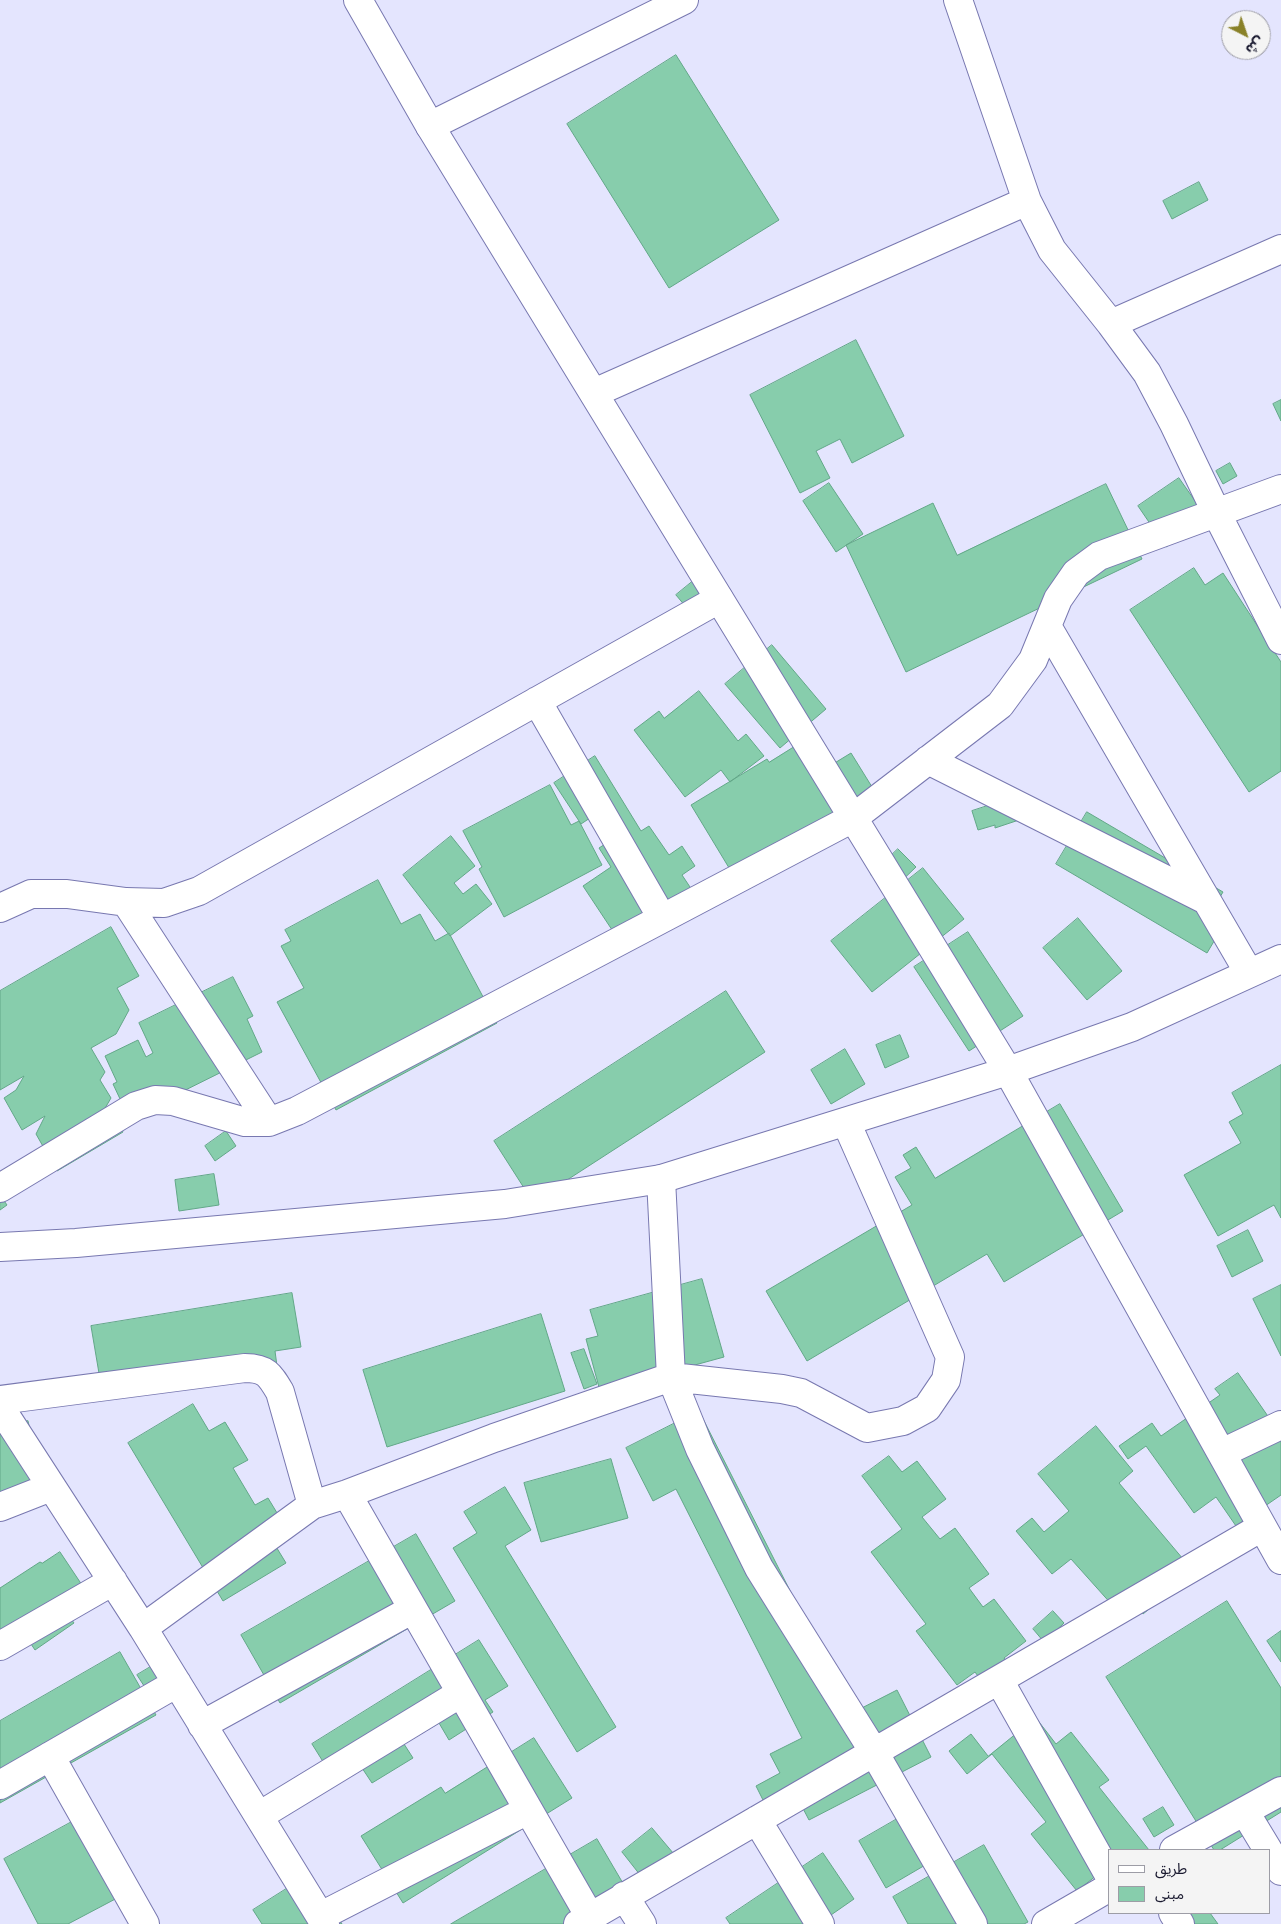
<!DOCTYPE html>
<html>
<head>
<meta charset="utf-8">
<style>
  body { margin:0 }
  #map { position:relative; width:1281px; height:1924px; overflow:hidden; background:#e4e5fe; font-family:Roboto,"Noto Sans Arabic",sans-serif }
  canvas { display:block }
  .legend { position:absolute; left:1108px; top:1849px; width:162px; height:65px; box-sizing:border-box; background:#f4f4f4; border:1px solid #9d9da6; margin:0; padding:6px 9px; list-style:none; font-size:15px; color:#1a1a30 }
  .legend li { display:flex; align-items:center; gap:10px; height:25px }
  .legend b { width:25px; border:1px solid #9d9da6 }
  .north { position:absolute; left:1221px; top:10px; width:50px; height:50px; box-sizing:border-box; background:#f4f4f4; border:1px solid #9d9da6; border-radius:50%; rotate:139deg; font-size:14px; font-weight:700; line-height:20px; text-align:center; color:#1a1a30 }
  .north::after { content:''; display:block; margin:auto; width:18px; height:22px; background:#898128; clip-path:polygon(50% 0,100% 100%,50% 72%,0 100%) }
</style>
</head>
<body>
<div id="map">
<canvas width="1281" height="1924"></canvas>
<ul class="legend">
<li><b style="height:6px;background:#fff"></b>طريق</li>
<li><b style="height:14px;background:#87cdac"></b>مبنى</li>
</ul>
<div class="north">ش</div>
</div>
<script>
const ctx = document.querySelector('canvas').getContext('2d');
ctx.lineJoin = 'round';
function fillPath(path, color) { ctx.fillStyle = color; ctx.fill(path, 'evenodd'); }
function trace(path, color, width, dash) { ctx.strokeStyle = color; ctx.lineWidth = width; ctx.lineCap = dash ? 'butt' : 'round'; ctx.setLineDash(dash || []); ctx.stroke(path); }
const building = new Path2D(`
  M 676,55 L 779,220 L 669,288 L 567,124 Z
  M 1199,182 L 1208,200 L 1172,219 L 1163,201 Z
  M 856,340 L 904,436 L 852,463 L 840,439 L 816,451 L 830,478 L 800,493 L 750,395 Z
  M 1281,400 L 1281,421 L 1273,404 Z
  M 1230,463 L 1237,476 L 1223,484 L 1216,471 Z
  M 1179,478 L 1207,518 L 1166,547 L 1138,506 Z
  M 829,483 L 863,534 L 836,552 L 803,501 Z
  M 1106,484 L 1142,559 L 906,672 L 846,545 L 933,503 L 957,555 Z
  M 1194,568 L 1205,585 L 1223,573 L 1281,662 L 1281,771 L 1249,792 L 1130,610 Z
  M 704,572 L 696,619 L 676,595 Z
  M 772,645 L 826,709 L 780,748 L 725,684 Z
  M 699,691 L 738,741 L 746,734 L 764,756 L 730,782 L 721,770 L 685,797 L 634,730 L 659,711 L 664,718 Z
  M 815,734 L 833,764 L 851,753 L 877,795 L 740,886 L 691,805 L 767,759 L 769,762 Z
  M 595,756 L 641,831 L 649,826 L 669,855 L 682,846 L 695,866 L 682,875 L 700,902 L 626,951 L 583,886 L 611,867 L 599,848 L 613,839 L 596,814 L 581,824 L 554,783 Z
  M 550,785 L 571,825 L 579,821 L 602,865 L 504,917 L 479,869 L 482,867 L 463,831 Z
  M 1012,798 L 1019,820 L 995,828 L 995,825 L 978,830 L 972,811 Z
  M 1087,812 L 1223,892 L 1214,907 L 1229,916 L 1207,953 L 1056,864 Z
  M 451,836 L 475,866 L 454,883 L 463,894 L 476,884 L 492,904 L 450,936 L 403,875 Z
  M 898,849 L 916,867 L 889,893 L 871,875 Z
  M 923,868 L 964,919 L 872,992 L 831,941 Z
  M 378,880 L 401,924 L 420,914 L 435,941 L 449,933 L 497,1023 L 336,1110 L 277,1002 L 304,988 L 281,946 L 291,941 L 285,930 Z
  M 1078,918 L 1122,971 L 1087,1000 L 1043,948 Z
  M 111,927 L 139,976 L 117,988 L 129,1010 L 116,1034 L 91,1048 L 105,1072 L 100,1080 L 111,1098 L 104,1110 L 114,1116 L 123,1132 L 57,1171 L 36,1134 L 45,1116 L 22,1130 L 4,1098 L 16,1090 L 24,1076 L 0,1090 L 0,991 Z
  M 968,932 L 1023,1016 L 969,1051 L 914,967 Z
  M 233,977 L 253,1016 L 247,1019 L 262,1052 L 129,1118 L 113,1084 L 117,1082 L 105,1056 L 138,1040 L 146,1057 L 153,1053 L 139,1023 Z
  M 726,991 L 765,1052 L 533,1202 L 494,1141 Z
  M 900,1035 L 909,1057 L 885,1068 L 876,1045 Z
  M 845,1049 L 865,1084 L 831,1104 L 811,1070 Z
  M 1281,1065 L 1281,1218 L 1274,1205 L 1218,1236 L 1184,1175 L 1241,1143 L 1229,1122 L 1243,1114 L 1232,1093 Z
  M 1060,1104 L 1123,1211 L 1004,1282 L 987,1254 L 807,1361 L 766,1291 L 912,1205 L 895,1177 L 911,1168 L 903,1155 L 916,1147 L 935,1178 Z
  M 226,1131 L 236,1146 L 215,1161 L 205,1146 Z
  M 214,1174 L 219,1205 L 179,1211 L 175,1180 Z
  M 0,1195 L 7,1205 L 0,1210 Z
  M 1248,1230 L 1263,1261 L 1232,1277 L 1217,1246 Z
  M 702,1279 L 724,1357 L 600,1391 L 586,1339 L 598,1336 L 590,1310 Z
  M 1281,1285 L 1281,1356 L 1253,1299 Z
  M 292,1293 L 301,1347 L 275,1351 L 277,1366 L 102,1391 L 91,1326 Z
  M 541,1314 L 565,1391 L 387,1447 L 363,1370 Z
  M 584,1349 L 597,1384 L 584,1389 L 571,1353 Z
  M 1238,1373 L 1281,1435 L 1281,1495 L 1236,1526 L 1216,1497 L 1194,1513 L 1146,1446 L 1128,1459 L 1119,1446 L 1152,1423 L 1161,1436 L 1220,1395 L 1215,1389 Z
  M 193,1404 L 209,1431 L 225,1422 L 248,1460 L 233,1468 L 255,1505 L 268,1498 L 291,1536 L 275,1545 L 286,1563 L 223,1601 L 128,1443 Z
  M 699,1411 L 852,1713 L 897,1690 L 931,1757 L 809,1820 L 796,1795 L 768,1810 L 756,1786 L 780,1773 L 770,1754 L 802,1738 L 676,1489 L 653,1501 L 626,1448 Z
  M 28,1421 L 42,1482 L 0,1503 L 0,1427 Z
  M 1096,1426 L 1133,1471 L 1119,1483 L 1194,1572 L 1143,1614 L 1136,1605 L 1122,1616 L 1071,1559 L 1052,1574 L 1016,1531 L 1032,1518 L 1044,1532 L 1069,1511 L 1038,1474 Z
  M 889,1456 L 902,1472 L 917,1461 L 946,1499 L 922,1517 L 940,1539 L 955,1528 L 989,1574 L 969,1588 L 983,1607 L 994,1599 L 1026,1641 L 1004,1658 L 1011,1668 L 986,1687 L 975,1672 L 957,1685 L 916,1631 L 926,1624 L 871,1552 L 902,1529 L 862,1476 Z
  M 611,1459 L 628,1518 L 541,1542 L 524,1483 Z
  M 505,1487 L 531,1530 L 505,1546 L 616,1727 L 577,1752 L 453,1548 L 477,1533 L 464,1512 Z
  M 416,1534 L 455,1601 L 280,1703 L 241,1635 Z
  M 60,1552 L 90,1597 L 66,1612 L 74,1623 L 35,1650 L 25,1635 L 0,1652 L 0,1588 L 40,1562 L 42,1563 Z
  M 1227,1601 L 1281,1688 L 1281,1812 L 1220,1850 L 1214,1850 L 1106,1677 Z
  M 1053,1611 L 1064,1623 L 1044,1642 L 1033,1629 Z
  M 1281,1631 L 1281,1662 L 1267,1641 Z
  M 479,1640 L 508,1686 L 485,1700 L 493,1712 L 449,1740 L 439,1723 L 404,1744 L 413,1758 L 372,1783 L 362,1768 L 337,1784 L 312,1744 Z
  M 120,1652 L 156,1715 L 0,1803 L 0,1721 Z
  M 167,1657 L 157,1706 L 137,1675 Z
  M 1036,1718 L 1056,1744 L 1071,1732 L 1109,1780 L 1099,1787 L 1149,1850 L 1110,1850 L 1097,1875 L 1077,1891 L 1031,1834 L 1046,1822 L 992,1754 L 967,1774 L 949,1751 L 971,1734 L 988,1756 Z
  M 534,1738 L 572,1798 L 403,1903 L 361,1836 L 441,1787 L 445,1793 Z
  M 1163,1807 L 1174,1825 L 1154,1837 L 1143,1819 Z
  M 911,1811 L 939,1857 L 886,1888 L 859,1841 Z
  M 79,1818 L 121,1896 L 68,1924 L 38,1924 L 4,1859 Z
  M 652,1828 L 679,1860 L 648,1885 L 622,1852 Z
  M 597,1839 L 624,1885 L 589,1924 L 451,1924 Z
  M 984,1845 L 1028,1922 L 1024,1924 L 908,1924 L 893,1897 Z
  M 823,1853 L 854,1899 L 818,1924 L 730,1924 L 726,1918 Z
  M 310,1874 L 342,1924 L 262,1924 L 253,1910 Z
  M 1192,1913 L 1210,1913 L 1218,1924 L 1175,1924 Z`);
const street = new Path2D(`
  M 958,0 L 1027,201 L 1052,250 L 1111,324 L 1147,373 L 1174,424 L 1217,514 L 1281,640
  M 430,126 L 684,0
  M 1111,324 L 1281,249
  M 594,393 L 1027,201
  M 1047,626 L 1249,973
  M 537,701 L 662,918
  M 928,760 L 1206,900
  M 126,902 L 269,1122
  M 0,908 L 31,894 L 67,894 L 126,902 L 164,903 L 199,891 L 719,599
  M 1008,1071 L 1281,1560
  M 661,1179 L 671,1377 L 700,1449 L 759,1568 L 874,1752 L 973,1924
  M 0,1188 L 136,1106 L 155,1100 L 173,1101 L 245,1122 L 269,1122 L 297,1111 L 853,818 L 1000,705 L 1033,660 L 1058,599 L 1076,573 L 1099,556 L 1281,489
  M 0,1400 L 245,1368 C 266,1368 270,1375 280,1392 L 312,1505
  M 0,1407 L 143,1628 L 325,1924
  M 1222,1453 L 1281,1425
  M 347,1494 L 590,1917
  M 0,1507 L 51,1487
  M 143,1628 L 312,1505 L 347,1494 L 494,1438 L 671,1377 L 782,1389 L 801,1393 L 867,1428 L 903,1421 L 927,1408 L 946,1380 L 950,1357 L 846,1122
  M 0,1646 L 113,1581
  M 999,1680 L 1110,1877
  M 202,1725 L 413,1609
  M 50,1756 L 145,1924
  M 0,1785 L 177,1683
  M 1245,1812 L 1268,1850
  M 259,1816 L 461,1693
  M 757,1820 L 820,1924
  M 1174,1850 L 1281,1791
  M 1270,1853 L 1281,1871
  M 624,1896 L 642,1924
  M 1173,1913 L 1180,1924
  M 321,1916 L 528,1810
  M 578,1924 L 1262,1527
  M 1046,1924 L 1110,1887`);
const secondary = new Path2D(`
  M 358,0 L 430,126 L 1008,1071
  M 0,1247 L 76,1243 L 505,1204 L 661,1179 L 1008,1071 L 1132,1027 L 1281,959`);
fillPath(building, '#87cdac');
trace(building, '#62a788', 1);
trace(street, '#7878b0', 30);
trace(secondary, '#7878b0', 30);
trace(street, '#fff', 28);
trace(secondary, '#fff', 28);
</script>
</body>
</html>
